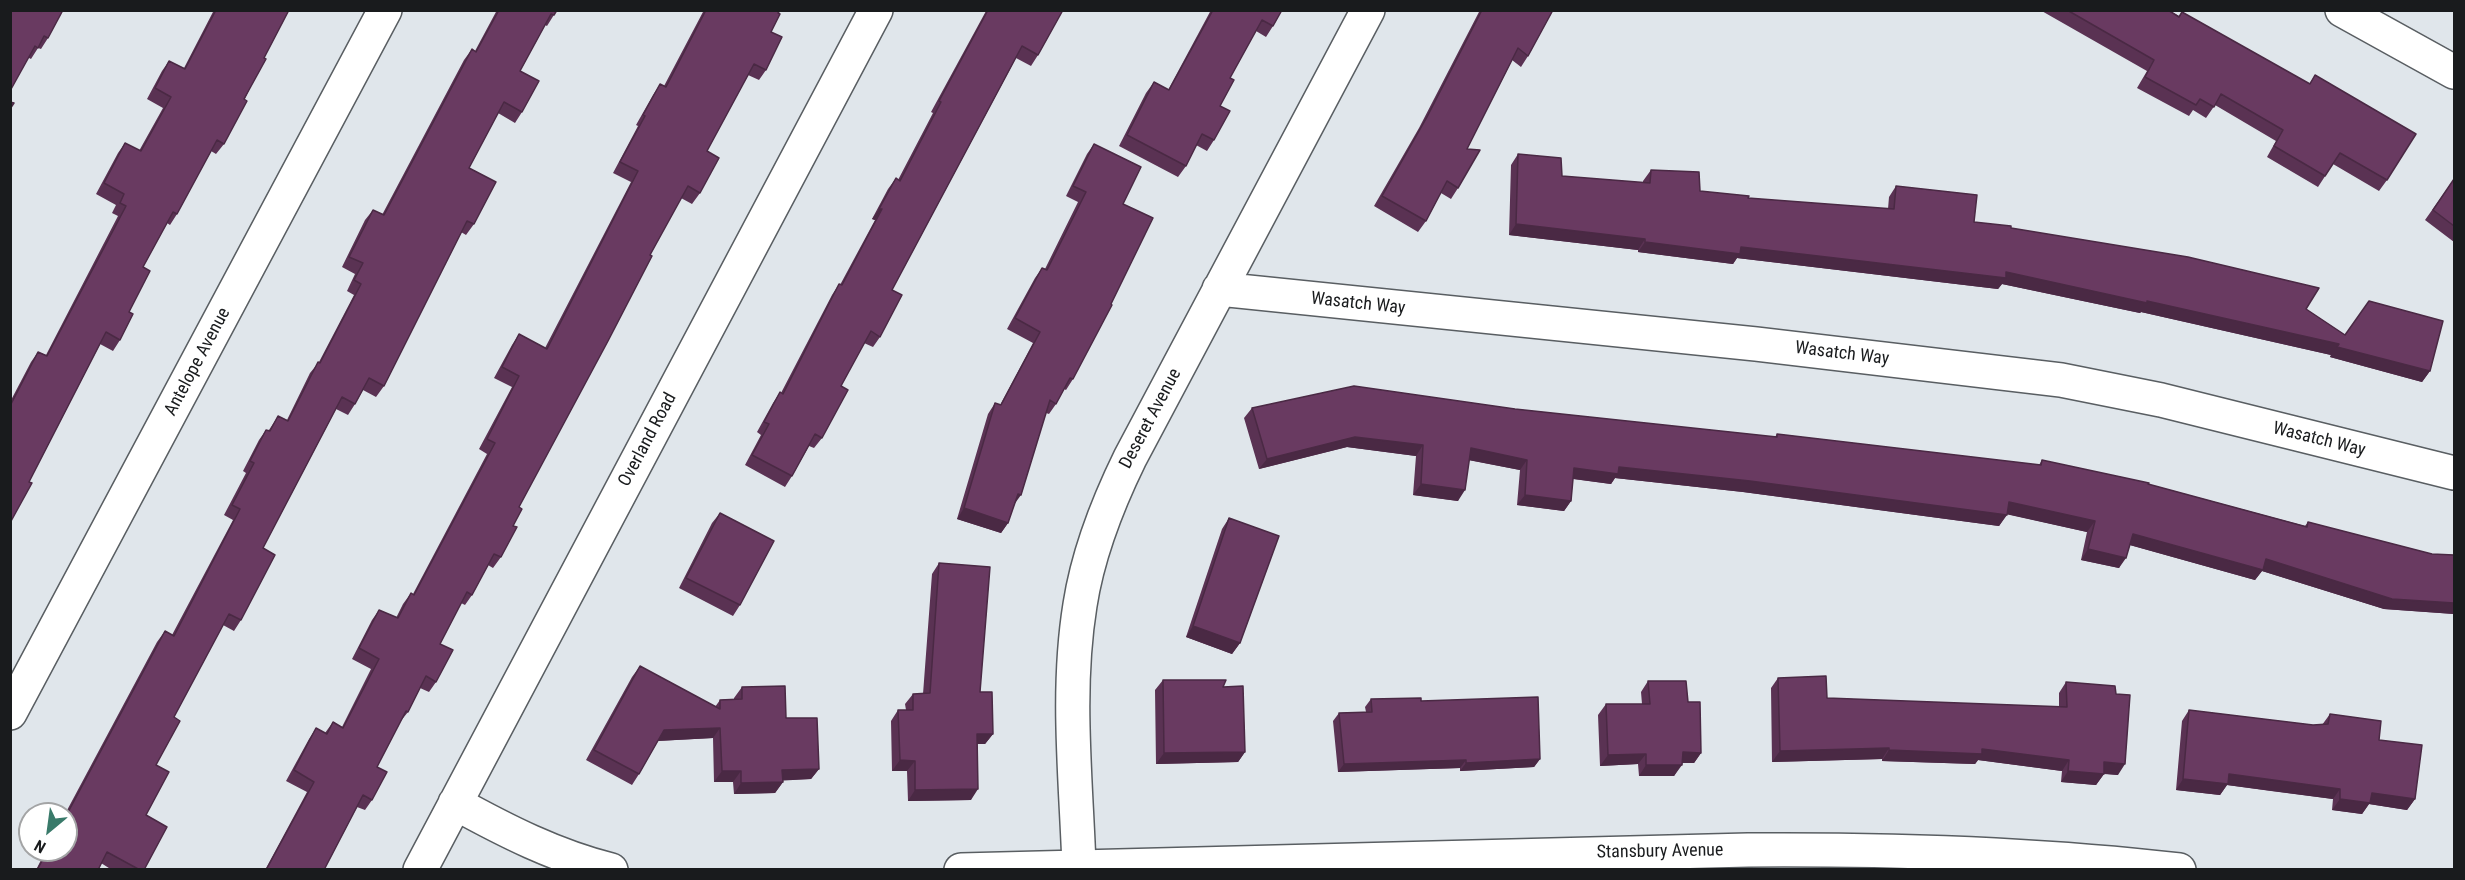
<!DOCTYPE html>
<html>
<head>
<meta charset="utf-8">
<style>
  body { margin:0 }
  #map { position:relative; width:2465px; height:880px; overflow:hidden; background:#e0e6eb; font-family:"Roboto Condensed",sans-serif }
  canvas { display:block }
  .frame { position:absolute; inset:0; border:12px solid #191b1d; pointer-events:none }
  .north { position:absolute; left:18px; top:802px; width:60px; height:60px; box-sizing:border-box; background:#fff; border:2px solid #a3a4a5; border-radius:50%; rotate:209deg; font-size:16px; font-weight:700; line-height:24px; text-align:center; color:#191b1d }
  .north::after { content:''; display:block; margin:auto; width:21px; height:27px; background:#397a6a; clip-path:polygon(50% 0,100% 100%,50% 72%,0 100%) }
</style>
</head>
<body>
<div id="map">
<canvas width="2465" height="880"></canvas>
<div class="frame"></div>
<div class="north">N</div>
</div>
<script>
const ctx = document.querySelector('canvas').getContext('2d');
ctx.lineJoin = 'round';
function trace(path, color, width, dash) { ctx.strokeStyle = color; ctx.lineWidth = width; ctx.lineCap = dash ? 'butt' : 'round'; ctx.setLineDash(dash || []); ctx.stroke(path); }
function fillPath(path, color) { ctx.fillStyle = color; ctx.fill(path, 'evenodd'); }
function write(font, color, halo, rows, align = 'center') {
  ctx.font = font + ' "Roboto Condensed",sans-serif'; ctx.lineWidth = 6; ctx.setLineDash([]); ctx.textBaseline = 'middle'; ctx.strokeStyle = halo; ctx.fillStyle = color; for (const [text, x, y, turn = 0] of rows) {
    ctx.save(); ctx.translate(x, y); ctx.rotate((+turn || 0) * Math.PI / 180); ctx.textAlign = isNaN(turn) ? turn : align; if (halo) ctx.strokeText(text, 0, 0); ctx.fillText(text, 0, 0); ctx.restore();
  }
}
const minor = new Path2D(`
  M 2342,10 L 2454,72
  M 1219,289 L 1756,344 L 2061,380 L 2161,400 L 2454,473
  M 10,713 L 385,10
  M 455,803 C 506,831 555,856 611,870
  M 1079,866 C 1076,780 1066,691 1080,605 C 1088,553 1107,505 1130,458 L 1368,10
  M 420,870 L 876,10
  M 961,870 L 1748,850 C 1892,849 2035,853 2179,870`);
const wall = new Path2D(`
  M 10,10 L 48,38 L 41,49 L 38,48 L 31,59 L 29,58 Z
  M 214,10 L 289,10 L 264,58 L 224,144 L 216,154 L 211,151 L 177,214 L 170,225 L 167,223 L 143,267 L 120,340 L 113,351 L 100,344 L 29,482 L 10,523 L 10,402 L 31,362 L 38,352 L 46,355 L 118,216 L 112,213 L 116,205 L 96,194 L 118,153 L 125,143 L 139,151 L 163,108 L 147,99 L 162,71 L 169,61 L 184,68 Z
  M 497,10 L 557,10 L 547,26 L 545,25 L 520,71 L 522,112 L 515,123 L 498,113 L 469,168 L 474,224 L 466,235 L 461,232 L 384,386 L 376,397 L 363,390 L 355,404 L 348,415 L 336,409 L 263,548 L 241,620 L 234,631 L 223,625 L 174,717 L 156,765 L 146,815 L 144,870 L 112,870 L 101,863 L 98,870 L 36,870 L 46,850 L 66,850 L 66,814 L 65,814 L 157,642 L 165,631 L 172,635 L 233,520 L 224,515 L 246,473 L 243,471 L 259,440 L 266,430 L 269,430 L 278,416 L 287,420 L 310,373 L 319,362 L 354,295 L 347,291 L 355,274 L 342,267 L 365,220 L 373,210 L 382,215 L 464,60 L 472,49 L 475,51 Z
  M 704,10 L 780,10 L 771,32 L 766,70 L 759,80 L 748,75 L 707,151 L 700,193 L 692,204 L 681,198 L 650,255 L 519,507 L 501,557 L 493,568 L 488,565 L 472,595 L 465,605 L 461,603 L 440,644 L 436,682 L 429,692 L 420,688 L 408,712 L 400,722 L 377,767 L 372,800 L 365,810 L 357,807 L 324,870 L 265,870 L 307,792 L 286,781 L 309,739 L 316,728 L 325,733 L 333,722 L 342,727 L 371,669 L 352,659 L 372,620 L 379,610 L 396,618 L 403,604 L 411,593 L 413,594 L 487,454 L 479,449 L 512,387 L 494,378 L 512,345 L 519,334 L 545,348 L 631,182 L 613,173 L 638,126 L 636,125 L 653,95 L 660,84 L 664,86 Z
  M 984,10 L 1063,10 L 1038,55 L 1031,66 L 1016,58 L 892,290 L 880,337 L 873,347 L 864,343 L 841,386 L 822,438 L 814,448 L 809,446 L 792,476 L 785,487 L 745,465 L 761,435 L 757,432 L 773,403 L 780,392 L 781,393 L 832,295 L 839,284 L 840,285 L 875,220 L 872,219 L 888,189 L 896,178 L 898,180 L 933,113 L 931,112 L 986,11 Z
  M 1211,10 L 1282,10 L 1273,26 L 1266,37 L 1256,31 L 1230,78 L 1220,106 L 1214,140 L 1207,151 L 1196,145 L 1186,166 L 1178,177 L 1119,146 L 1146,93 L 1154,82 L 1168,90 Z
  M 1480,10 L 1553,10 L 1528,56 L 1521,67 L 1512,60 L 1467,149 L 1458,188 L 1451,199 L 1441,193 L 1426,221 L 1418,232 L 1374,206 L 1419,128 Z
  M 2040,10 L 2168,10 L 2179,16 L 2182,12 L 2309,84 L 2315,75 L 2387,180 L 2379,191 L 2333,164 L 2318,187 L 2267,157 L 2276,141 L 2215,105 L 2206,118 L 2193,110 L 2189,116 L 2137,88 L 2147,71 Z
  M 1094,144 L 1123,204 L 1073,379 L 1066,390 L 1064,389 L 1056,404 L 1049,414 L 1046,413 L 1008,523 L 1001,533 L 957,519 L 988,414 L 995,403 L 1000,405 L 1033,343 L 1007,329 L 1035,278 L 1042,268 L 1045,269 L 1078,202 L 1066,196 L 1087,154 Z
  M 1518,154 L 1562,176 L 1643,183 L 1643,181 L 1651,170 L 1700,191 L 1748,198 L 1888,209 L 1889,197 L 1896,186 L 1974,222 L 2011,228 L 2306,309 L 2345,335 L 2430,371 L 2422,382 L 2330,357 L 2331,355 L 2141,312 L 2140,313 L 2002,284 L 1998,289 L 1737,258 L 1733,264 L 1638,252 L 1638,250 L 1509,235 L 1511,165 Z
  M 2454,179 L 2454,242 L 2425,220 Z
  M 1252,408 L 1515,409 L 1775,437 L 1777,434 L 2039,465 L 2042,460 L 2148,484 L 2305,526 L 2308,522 L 2432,554 L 2454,555 L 2454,614 L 2384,609 L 2262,571 L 2255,580 L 2130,545 L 2119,568 L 2081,560 L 2087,532 L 2007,514 L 1999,526 L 1743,492 L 1615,478 L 1611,484 L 1573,479 L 1571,501 L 1564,511 L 1517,505 L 1520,470 L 1469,460 L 1458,501 L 1413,495 L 1416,456 L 1347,447 L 1259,469 L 1244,418 Z
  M 720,513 L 740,605 L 733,616 L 679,588 L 712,523 Z
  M 1229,518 L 1240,643 L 1232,654 L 1186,637 L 1222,529 Z
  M 939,563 L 980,692 L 993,734 L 985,744 L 977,744 L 971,800 L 908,801 L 907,771 L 892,771 L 891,721 L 898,710 L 906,710 L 905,704 L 913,694 L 923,694 L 932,574 Z
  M 640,666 L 715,707 L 720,700 L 734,699 L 734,698 L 742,687 L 786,718 L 819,769 L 811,779 L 782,780 L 783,782 L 775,793 L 734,794 L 733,782 L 714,782 L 713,738 L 658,741 L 639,774 L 632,785 L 586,760 L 632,677 Z
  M 1778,678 L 1827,698 L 2059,707 L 2059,693 L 2066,682 L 2118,775 L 2104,774 L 2096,785 L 2061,782 L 2062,771 L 1978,760 L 1975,764 L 1882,761 L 1882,759 L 1772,762 L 1771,688 Z
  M 1163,680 L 1223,687 L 1245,752 L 1238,762 L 1156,764 L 1155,690 Z
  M 1648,681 L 1688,702 L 1701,753 L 1694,763 L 1682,763 L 1674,776 L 1639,776 L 1638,764 L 1600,766 L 1598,715 L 1606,704 L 1642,704 L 1641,692 Z
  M 1371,699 L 1421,701 L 1540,759 L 1534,767 L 1460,771 L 1460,768 L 1338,772 L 1333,721 L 1339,713 L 1366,712 L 1365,707 Z
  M 2189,710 L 2313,725 L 2322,725 L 2330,714 L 2379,740 L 2415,799 L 2407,810 L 2369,804 L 2362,814 L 2332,810 L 2333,799 L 2271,791 L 2227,785 L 2220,795 L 2176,790 L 2182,721 Z`);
const shadedWall = new Path2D(`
  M 879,209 L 882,209 L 875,220 L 872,219 Z
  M 1516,224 L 1645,239 L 1638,250 L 1509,235 Z
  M 1645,242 L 1741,247 L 2006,272 L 2147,301 L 2339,344 L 2430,371 L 2422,382 L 2330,357 L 2331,355 L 2141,312 L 2140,313 L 2002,284 L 1998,289 L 1737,258 L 1733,264 L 1638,252 Z
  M 1355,437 L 1423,445 L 1416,456 L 1347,447 L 1259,469 L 1267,459 Z
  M 1471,448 L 1527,460 L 1520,470 L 1463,459 Z
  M 1619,467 L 1750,481 L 2007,515 L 1999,526 L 1743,492 L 1615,478 L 1611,484 L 1567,478 L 1574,468 Z
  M 1421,484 L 1465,490 L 1458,501 L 1413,495 Z
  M 1018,494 L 1021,495 L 1013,506 Z
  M 1525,495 L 1571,501 L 1564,511 L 1517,505 Z
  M 2009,502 L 2095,521 L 2087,532 L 2001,513 Z
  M 964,508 L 1008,523 L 1001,533 L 957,519 Z
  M 2133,534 L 2266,559 L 2454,603 L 2454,614 L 2384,609 L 2262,571 L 2255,580 L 2126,544 Z
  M 2088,549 L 2126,558 L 2119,568 L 2081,560 Z
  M 1193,626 L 1240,643 L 1232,654 L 1186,637 Z
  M 720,728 L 713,738 L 656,741 L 664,730 Z
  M 977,734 L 993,734 L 985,744 L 970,744 Z
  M 1889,748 L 1882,759 L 1772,762 L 1780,751 Z
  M 1982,749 L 2069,760 L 2062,771 L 1978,760 L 1975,764 L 1882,761 L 1889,750 Z
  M 1245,752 L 1238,762 L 1156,764 L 1164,753 Z
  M 1683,752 L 1701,753 L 1694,763 L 1675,763 Z
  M 1646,754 L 1638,764 L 1600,766 L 1608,755 Z
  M 1540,759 L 1534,767 L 1460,771 L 1466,763 Z
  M 900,760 L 915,761 L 907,771 L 892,771 Z
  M 1466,760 L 1460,768 L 1338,772 L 1344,764 Z
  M 2104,762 L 2125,764 L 2118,775 L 2097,773 Z
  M 1646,765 L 1682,765 L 1674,776 L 1639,776 Z
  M 819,769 L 811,779 L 775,781 L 782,770 Z
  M 722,771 L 741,771 L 733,782 L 714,782 Z
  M 2068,771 L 2104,774 L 2096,785 L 2061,782 Z
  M 2229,774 L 2340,789 L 2333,799 L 2227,785 L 2220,795 L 2176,790 L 2183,779 Z
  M 783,782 L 775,793 L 734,794 L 741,783 Z
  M 978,789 L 971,800 L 908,801 L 915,790 Z
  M 2372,793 L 2415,799 L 2407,810 L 2369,804 L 2362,814 L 2332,810 L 2340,799 Z`);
const building = new Path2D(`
  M 10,10 L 63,10 L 48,38 L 44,36 L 38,48 L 35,46 L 10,91 Z
  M 216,10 L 289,10 L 264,58 L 266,59 L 244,99 L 247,101 L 224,144 L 217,140 L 177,214 L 173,212 L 143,267 L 150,271 L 129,312 L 133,314 L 120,340 L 106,332 L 29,482 L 32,483 L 10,523 L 10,406 L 38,352 L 47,356 L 126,206 L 120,203 L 124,194 L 104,183 L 125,143 L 141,151 L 171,97 L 155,88 L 169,61 L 185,69 Z
  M 499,10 L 557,10 L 554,15 L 551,14 L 520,71 L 539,81 L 522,112 L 504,102 L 469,168 L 496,182 L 474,224 L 467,221 L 384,386 L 369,378 L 355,404 L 342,397 L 263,548 L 275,555 L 241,620 L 229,614 L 174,717 L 180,721 L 156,765 L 169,772 L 146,815 L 167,827 L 144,870 L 140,870 L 107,852 L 98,870 L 37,870 L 48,850 L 66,850 L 66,816 L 165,631 L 174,636 L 240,509 L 232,505 L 254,463 L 250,461 L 266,430 L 270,431 L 278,416 L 288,421 L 318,362 L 320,363 L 361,284 L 354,280 L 363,263 L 349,257 L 373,210 L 384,215 L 472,49 L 476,52 Z
  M 706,10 L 780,10 L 778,13 L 780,14 L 771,32 L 782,37 L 766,70 L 754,64 L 707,151 L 719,158 L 700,193 L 688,186 L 650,255 L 652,256 L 608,341 L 519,507 L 522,509 L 513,526 L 517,527 L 501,557 L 494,554 L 472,595 L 467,592 L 440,644 L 453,650 L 436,682 L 426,676 L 408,712 L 406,711 L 377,767 L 387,772 L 372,800 L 363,795 L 324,870 L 266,870 L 314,782 L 294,770 L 316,728 L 327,734 L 333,722 L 343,728 L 379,659 L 359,648 L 379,610 L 398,618 L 411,593 L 414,595 L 495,443 L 487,439 L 519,376 L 502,367 L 519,334 L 547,349 L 638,171 L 620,162 L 645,116 L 643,115 L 660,84 L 666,87 Z
  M 988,10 L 1063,10 L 1038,55 L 1022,46 L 892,290 L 902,295 L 880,337 L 871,331 L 841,386 L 848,390 L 822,438 L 815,434 L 792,476 L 752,455 L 769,424 L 764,422 L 780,392 L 783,394 L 839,284 L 842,285 L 882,209 L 879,209 L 896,178 L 900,181 L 941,102 L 939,101 Z
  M 1213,10 L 1282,10 L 1273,26 L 1262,20 L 1230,78 L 1234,80 L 1220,106 L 1230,111 L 1214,140 L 1202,134 L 1186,166 L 1127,135 L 1154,82 L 1169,90 Z
  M 1482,10 L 1553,10 L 1528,56 L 1518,48 L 1467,149 L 1480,150 L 1458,188 L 1447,181 L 1426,221 L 1382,196 L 1427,117 Z
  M 2067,10 L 2168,10 L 2179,17 L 2182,12 L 2310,84 L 2315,75 L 2416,134 L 2387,180 L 2340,153 L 2325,176 L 2274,146 L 2283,130 L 2221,94 L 2214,107 L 2200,99 L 2196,105 L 2145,77 L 2154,60 Z
  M 10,102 L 14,103 L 10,109 Z
  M 1094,144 L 1141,167 L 1123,204 L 1153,218 L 1111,304 L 1112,305 L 1073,379 L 1070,378 L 1056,404 L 1050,400 L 1021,495 L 1018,494 L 1008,523 L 964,508 L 995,403 L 1001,405 L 1040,332 L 1015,318 L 1042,268 L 1047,270 L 1086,192 L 1073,186 Z
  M 1518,154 L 1561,158 L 1562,176 L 1650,183 L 1651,170 L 1699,172 L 1700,191 L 1749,196 L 1748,198 L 1894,209 L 1896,186 L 1977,195 L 1974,222 L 2011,226 L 2011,228 L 2188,257 L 2319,288 L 2306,309 L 2345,335 L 2369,301 L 2443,321 L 2430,371 L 2337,347 L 2339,344 L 2147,301 L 2147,303 L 2006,272 L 2006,278 L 1741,247 L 1740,254 L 1645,242 L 1645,239 L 1516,224 Z
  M 2454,179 L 2454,226 L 2433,210 Z
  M 1354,386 L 1515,409 L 1777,437 L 1777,434 L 2041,465 L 2042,460 L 2149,483 L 2148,484 L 2307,527 L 2308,522 L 2432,554 L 2454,555 L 2454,603 L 2392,599 L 2266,559 L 2263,570 L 2133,534 L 2126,558 L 2088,549 L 2095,521 L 2009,502 L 2007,515 L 1750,481 L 1619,467 L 1618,474 L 1574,468 L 1571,501 L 1525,495 L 1527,460 L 1471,448 L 1465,490 L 1421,484 L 1423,445 L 1355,437 L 1267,459 L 1252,408 Z
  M 720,513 L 774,541 L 740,605 L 686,578 Z
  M 1229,518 L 1279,536 L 1240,643 L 1193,626 Z
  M 939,563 L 990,567 L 980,692 L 992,692 L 993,734 L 977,734 L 978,789 L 915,790 L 915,761 L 900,760 L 898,710 L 913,710 L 913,694 L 930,693 Z
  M 640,666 L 720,709 L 720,700 L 742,699 L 742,687 L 785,686 L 786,718 L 817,718 L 819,769 L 782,770 L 783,782 L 741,783 L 741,771 L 722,771 L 720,728 L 664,730 L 639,774 L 594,750 Z
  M 1826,676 L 1827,698 L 2067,707 L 2066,682 L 2115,686 L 2116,694 L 2130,695 L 2125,764 L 2104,762 L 2104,774 L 2068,771 L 2069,760 L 1982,749 L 1982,754 L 1889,750 L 1889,748 L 1780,751 L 1778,678 Z
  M 1163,680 L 1226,680 L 1223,687 L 1243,686 L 1245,752 L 1164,753 Z
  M 1648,681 L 1686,681 L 1688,702 L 1700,702 L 1701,753 L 1683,752 L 1682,765 L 1646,765 L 1646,754 L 1608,755 L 1606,704 L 1650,704 Z
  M 1538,697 L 1540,759 L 1466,763 L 1466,760 L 1344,764 L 1339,713 L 1372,712 L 1371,699 L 1421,698 L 1421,701 Z
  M 2189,710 L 2313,725 L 2328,724 L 2330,714 L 2381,721 L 2379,740 L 2422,745 L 2415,799 L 2372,793 L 2370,803 L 2340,799 L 2340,789 L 2229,774 L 2228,784 L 2183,779 Z`);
const streetNames = [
  ["Wasatch Way",1358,304,6],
  ["Wasatch Way",1842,354,7],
  ["Antelope Avenue",198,362,-62],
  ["Deseret Avenue",1151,419,-62],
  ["Overland Road",648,440,-62],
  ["Wasatch Way",2319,440,14],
  ["Stansbury Avenue",1660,852,-1]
];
trace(minor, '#595e62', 36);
trace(minor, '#fff', 33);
fillPath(wall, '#5a3253');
fillPath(shadedWall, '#4a2944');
fillPath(building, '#693a61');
trace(building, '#4a2944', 1.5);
write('18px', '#191b1d', '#fff', streetNames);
</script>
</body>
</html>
